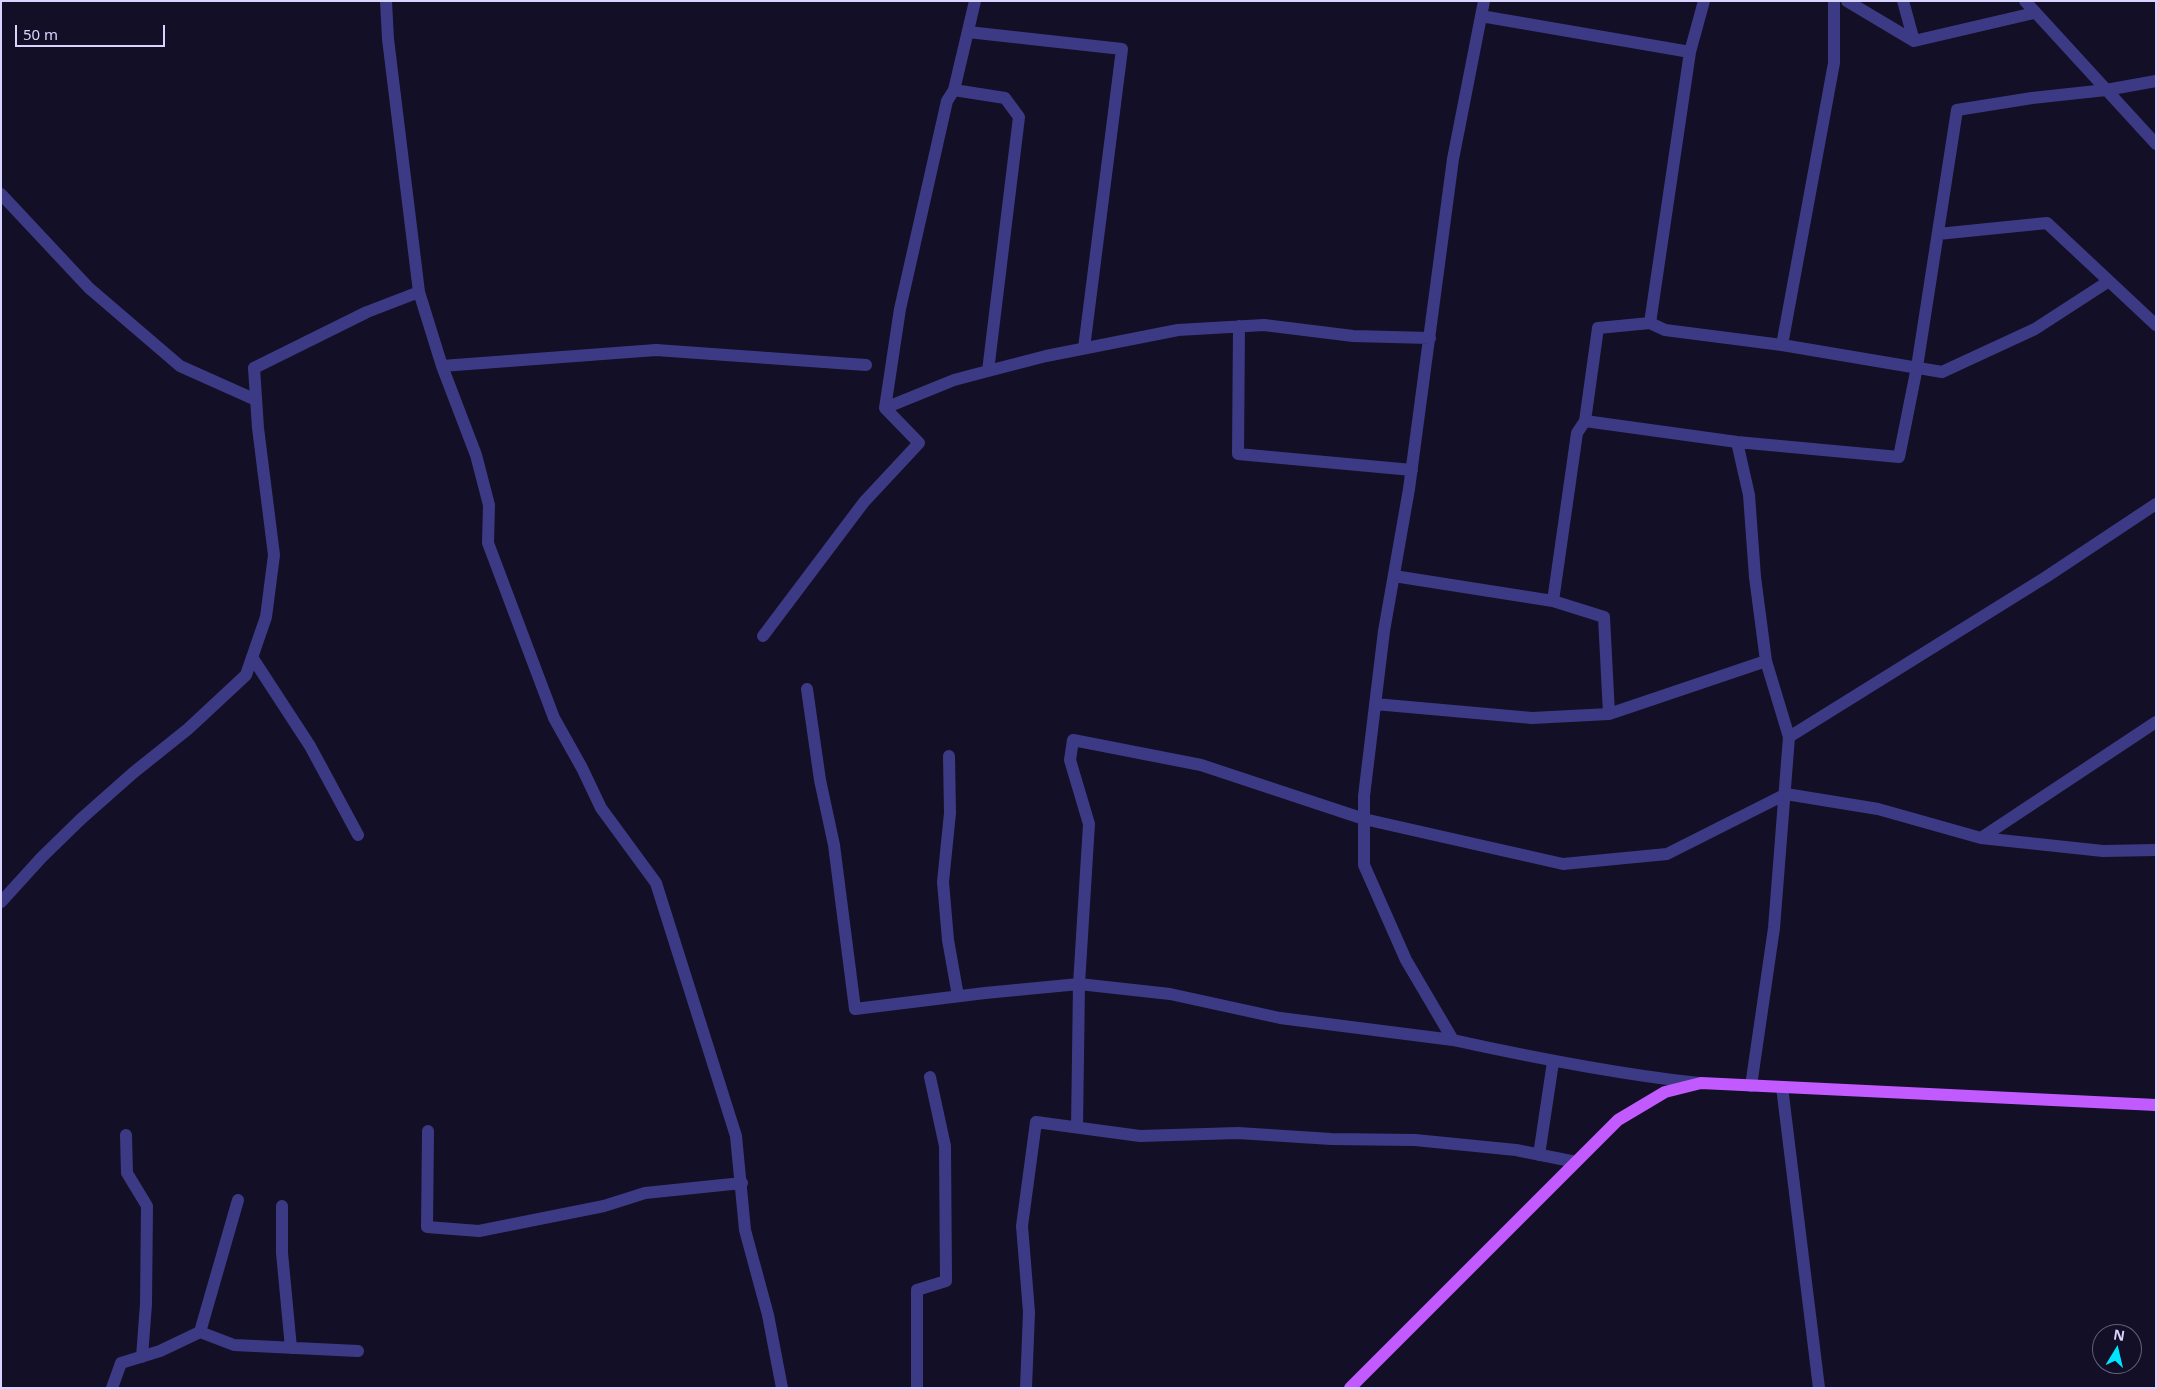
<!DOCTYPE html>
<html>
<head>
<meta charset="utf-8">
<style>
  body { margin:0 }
  #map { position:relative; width:2157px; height:1389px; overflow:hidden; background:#130f26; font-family:"Noto Sans",sans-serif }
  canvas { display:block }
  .frame { position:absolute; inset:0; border:2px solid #d9d4ff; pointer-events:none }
  .north { position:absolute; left:2092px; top:1324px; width:50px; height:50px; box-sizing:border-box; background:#130f26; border:1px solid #625e7d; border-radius:50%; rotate:9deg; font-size:14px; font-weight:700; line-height:20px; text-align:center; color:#d9d4ff }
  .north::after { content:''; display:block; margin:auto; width:18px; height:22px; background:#00e5ff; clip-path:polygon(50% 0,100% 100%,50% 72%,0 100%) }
  .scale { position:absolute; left:15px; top:25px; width:150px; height:22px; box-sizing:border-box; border:2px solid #d9d4ff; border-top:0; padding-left:6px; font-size:15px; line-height:18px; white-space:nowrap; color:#d9d4ff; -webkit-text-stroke:4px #130f26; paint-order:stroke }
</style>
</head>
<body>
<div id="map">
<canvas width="2157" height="1389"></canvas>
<div class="frame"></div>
<div class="north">N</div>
<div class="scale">50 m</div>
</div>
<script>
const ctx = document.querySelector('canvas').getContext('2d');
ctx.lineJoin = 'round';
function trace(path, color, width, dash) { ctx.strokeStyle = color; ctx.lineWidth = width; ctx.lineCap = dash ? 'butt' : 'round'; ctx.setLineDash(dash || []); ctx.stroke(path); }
const minor = new Path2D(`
  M 386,1 L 388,39 L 419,292 L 442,366 L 476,455 L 489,505 L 488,543 L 554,718 L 582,768 L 601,808 L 656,883 L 736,1136 L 745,1230 L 768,1315 L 782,1388
  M 1484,1 L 1453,159 L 1409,489 L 1384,631 L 1364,796 L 1364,865 L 1406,960 L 1453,1040 C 1535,1058 1616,1074 1699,1083
  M 1847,1 L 1914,41 L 2034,13
  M 1903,1 L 1914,41
  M 2025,1 L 2156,144
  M 1481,16 L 1690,52
  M 968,32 L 1122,49 L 1084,348
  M 954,90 L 1005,98 L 1019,117 L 988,371
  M 1,194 L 89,288 L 180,366 L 256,400
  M 1938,234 L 2047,223 L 2156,325
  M 1650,323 L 1690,52 L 1704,1
  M 1239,326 L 1238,454 L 1412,470
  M 1782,345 L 1834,63 L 1834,1
  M 442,366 L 656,350 L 866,365
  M 885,408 L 900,309 L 947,101 L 954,90 L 975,1
  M 1585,421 L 1737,442 L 1899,457 L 1917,367 L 1957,110 L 2032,98 L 2106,90 L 2156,81
  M 1737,442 L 1749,495 L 1755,577 L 1766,661 L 1789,737
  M 1394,576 L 1553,601 L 1604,617 L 1609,714 L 1766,661
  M 1553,601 L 1577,433 L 1585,421 L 1598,328 L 1650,323 L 1665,330 L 1782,345 L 1942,372 L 2035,329 L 2109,281
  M 763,636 L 864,502 L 919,443 L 885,408 L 954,380 L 988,371 L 1046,356 L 1178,330 L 1264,325 L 1353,336 L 1430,338
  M 252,657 L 310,746 L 358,835
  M 807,689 L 820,780 L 834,845 L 855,1009 L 985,993 L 1079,984 L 1170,994 L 1280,1018 L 1453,1040
  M 1375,704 L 1532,718 L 1609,714
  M 949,756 L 950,813 L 943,882 L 948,940 L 958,996
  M 1981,838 L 2156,722
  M 1,902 L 42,857 L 81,819 L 133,773 L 188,729 L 246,675 L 266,617 L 274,555 L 258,428 L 254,368 L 367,312 L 419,292
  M 1751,1086 L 1774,928 L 1789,737 L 2046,577 L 2156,504
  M 1782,1087 L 1819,1388
  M 1077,1127 L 1079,984 L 1089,824 L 1070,760 L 1073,740 L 1201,765 L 1364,819 L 1563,864 L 1667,854 L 1786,794 L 1878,809 L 1981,838 L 2103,851 L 2156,850
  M 428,1131 L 427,1227 L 479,1231 L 604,1206 L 645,1193 L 742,1183
  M 126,1135 L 127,1173 L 147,1206 L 146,1304 L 142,1357
  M 1539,1155 L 1553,1062
  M 282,1206 L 282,1253 L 291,1348
  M 200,1332 L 234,1345 L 358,1351
  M 112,1388 L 121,1363 L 160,1351 L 200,1332 L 238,1200
  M 917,1388 L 917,1290 L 946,1281 L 945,1146 L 930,1077
  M 1026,1388 L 1029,1312 L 1022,1226 L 1036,1122 L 1140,1136 L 1238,1133 L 1331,1139 L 1415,1140 L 1516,1150 L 1576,1162`);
const major = new Path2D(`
  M 1350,1388 L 1618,1120 L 1665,1092 L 1701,1083 L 2156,1105`);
trace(minor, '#3d3a85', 12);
trace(major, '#c25bff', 12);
</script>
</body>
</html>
